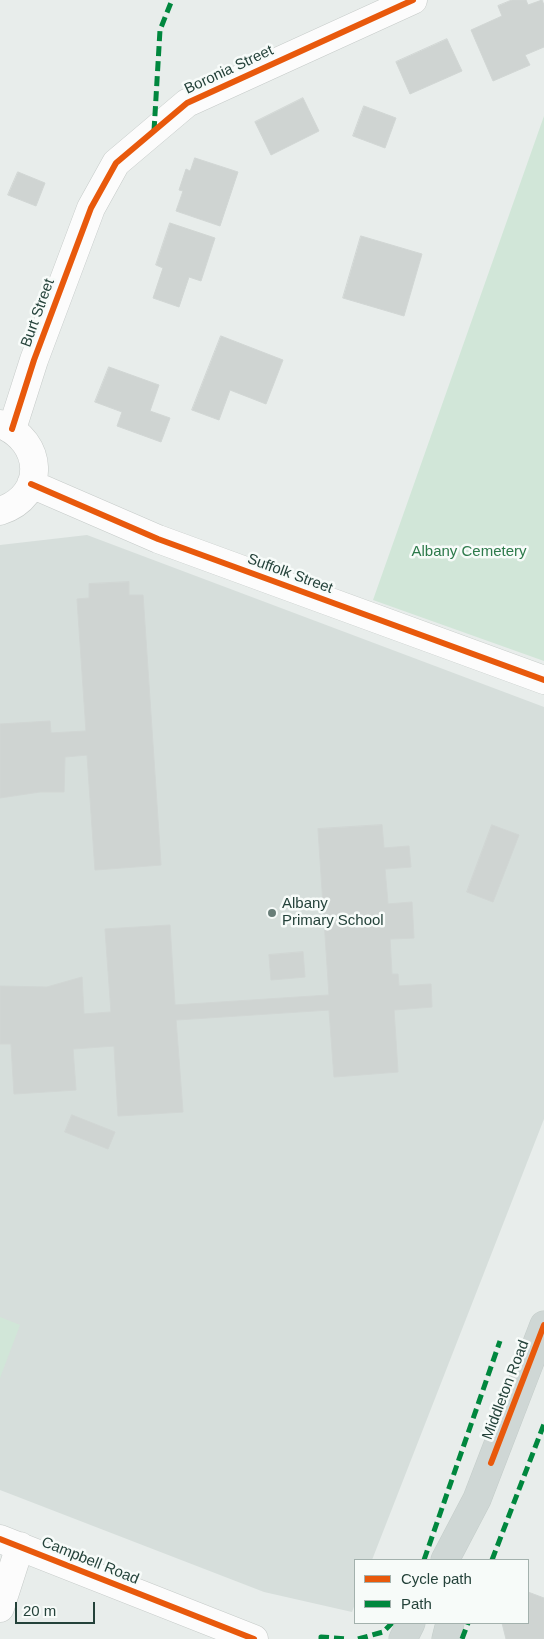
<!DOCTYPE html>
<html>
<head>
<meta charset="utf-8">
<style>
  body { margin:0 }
  #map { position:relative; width:544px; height:1639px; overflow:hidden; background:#e8edeb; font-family:Arial,sans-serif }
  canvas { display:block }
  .legend { position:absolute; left:354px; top:1559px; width:175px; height:65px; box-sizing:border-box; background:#f7fbf9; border:1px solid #a3b1ad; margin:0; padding:6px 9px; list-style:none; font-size:15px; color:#24423a }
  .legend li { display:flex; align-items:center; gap:10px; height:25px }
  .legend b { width:25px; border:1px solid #a3b1ad }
  .scale { position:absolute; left:15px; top:1602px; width:80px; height:22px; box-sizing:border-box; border:2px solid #24423a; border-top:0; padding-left:6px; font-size:15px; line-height:18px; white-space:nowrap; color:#24423a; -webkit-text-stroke:4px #f7fbf9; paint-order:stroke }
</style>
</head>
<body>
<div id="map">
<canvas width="544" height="1639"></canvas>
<ul class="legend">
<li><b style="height:6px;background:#e8590c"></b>Cycle path</li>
<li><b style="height:6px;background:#00873e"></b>Path</li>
</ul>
<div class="scale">20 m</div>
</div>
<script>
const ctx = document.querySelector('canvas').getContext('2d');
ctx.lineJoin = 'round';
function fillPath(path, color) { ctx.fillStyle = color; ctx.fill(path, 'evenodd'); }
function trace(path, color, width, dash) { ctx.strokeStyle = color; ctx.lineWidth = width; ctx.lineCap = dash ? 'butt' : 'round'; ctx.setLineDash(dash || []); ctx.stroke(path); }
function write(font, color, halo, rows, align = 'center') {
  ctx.font = font + ' Arial,sans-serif'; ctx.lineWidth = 5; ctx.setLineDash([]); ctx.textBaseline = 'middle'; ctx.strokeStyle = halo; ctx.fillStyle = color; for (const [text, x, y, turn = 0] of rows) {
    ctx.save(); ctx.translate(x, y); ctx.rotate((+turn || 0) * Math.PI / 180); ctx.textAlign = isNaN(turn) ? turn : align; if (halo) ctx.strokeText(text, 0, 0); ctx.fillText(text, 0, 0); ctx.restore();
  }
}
const built = new Path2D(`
  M 87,535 L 544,707 L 544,1119 L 372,1560 L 355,1560 L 355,1604 L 352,1612 L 264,1592 L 0,1490 L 0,545 Z`);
const green = new Path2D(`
  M 544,116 L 544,661 L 373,600 Z
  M 0,1317 L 20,1325 L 0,1378 Z`);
const building = new Path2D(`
  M 512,0 L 526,0 L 528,5 L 542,0 L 544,5 L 544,47 L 525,55 L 530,65 L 493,81 L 471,30 L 502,16 L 498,6 Z
  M 447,39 L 462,71 L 410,94 L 396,62 Z
  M 303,98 L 319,131 L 271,155 L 255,122 Z
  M 364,106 L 396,118 L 385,148 L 353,136 Z
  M 195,158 L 238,172 L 220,226 L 176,211 L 183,191 L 179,190 L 186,169 L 190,171 Z
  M 18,172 L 45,183 L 36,206 L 8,195 Z
  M 170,223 L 215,238 L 201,281 L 189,277 L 179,307 L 153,298 L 163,268 L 156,265 Z
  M 361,236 L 422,254 L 404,316 L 343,298 Z
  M 221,336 L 283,360 L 266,404 L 230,390 L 219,420 L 192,410 Z
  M 109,367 L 159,385 L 150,411 L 170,418 L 161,442 L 117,426 L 122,412 L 95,402 Z
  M 129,582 L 129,595 L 143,595 L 161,865 L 95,870 L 87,755 L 65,757 L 64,792 L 40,792 L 0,798 L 0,724 L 50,721 L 51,733 L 86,731 L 77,599 L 89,598 L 89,584 Z
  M 382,825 L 384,848 L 409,846 L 411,867 L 385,869 L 388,904 L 412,902 L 414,938 L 390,939 L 392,974 L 398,974 L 399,986 L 431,984 L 432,1007 L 394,1010 L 398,1072 L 334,1077 L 329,1010 L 176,1020 L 183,1112 L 118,1116 L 114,1046 L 73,1049 L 76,1090 L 14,1094 L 11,1044 L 0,1044 L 0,986 L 47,987 L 82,977 L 84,1014 L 111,1012 L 105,929 L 170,925 L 175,1005 L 329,995 L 318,829 Z
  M 492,825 L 519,835 L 493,902 L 467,892 Z
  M 303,952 L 305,977 L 271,980 L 269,955 Z
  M 72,1115 L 115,1132 L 108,1149 L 65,1132 Z
  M 528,1592 L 544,1598 L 544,1639 L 506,1639 L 502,1623 L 528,1623 Z`);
const minor = new Path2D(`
  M 0,424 C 44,441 47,496 0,511
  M 12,429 L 34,360 L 91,208 L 116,163 L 187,103 L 413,0
  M 31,484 L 158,539 L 544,680
  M 0,1539 L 254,1639
  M 0,1608 L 20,1546`);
const major = new Path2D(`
  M 445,1560 L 477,1499 L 544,1325
  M 403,1639 L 411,1623
  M 446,1639 L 450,1623`);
const quiet = new Path2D(`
  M 154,131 L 160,30 L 172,0
  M 424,1560 L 500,1341
  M 492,1560 L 544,1424
  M 321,1639 L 321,1637 L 347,1639
  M 358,1639 L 383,1632 L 392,1623
  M 462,1639 L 468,1623`);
const cycleway = new Path2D(`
  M 12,429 L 34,360 L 91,208 L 116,163 L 187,103 L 413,0
  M 31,484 L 158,539 L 544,680
  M 491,1463 L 544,1325
  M 0,1539 L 254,1639`);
const markers = [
  [272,913,5,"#697e78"]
];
const streetNames = [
  ["Boronia Street",229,70,-25],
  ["Burt Street",38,313,-70],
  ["Suffolk Street",290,574,20],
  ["Middleton Road",506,1390,-69],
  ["Campbell Road",90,1561,22]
];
const parkNames = [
  ["Albany Cemetery",469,552]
];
const poiNames = [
  ["Albany",282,904],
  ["Primary School",282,921]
];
fillPath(built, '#d6dedb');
fillPath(green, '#d1e6d8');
fillPath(building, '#cfd4d2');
trace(building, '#d1d6d4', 1);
trace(minor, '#c5cac8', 29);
trace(major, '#c3ccc9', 29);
trace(minor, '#fcfcfc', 28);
trace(major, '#cfd7d5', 28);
trace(quiet, '#00873e', 5, [10, 5]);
trace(cycleway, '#e8590c', 6);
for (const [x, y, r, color] of markers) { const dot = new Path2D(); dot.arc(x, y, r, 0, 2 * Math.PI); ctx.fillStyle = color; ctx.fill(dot); trace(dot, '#f7fbf9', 2); }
write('15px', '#24423a', '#f7fbf9', streetNames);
write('15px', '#2d7a4b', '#f7fbf9', parkNames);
write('15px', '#24423a', '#f7fbf9', poiNames, 'left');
</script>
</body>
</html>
